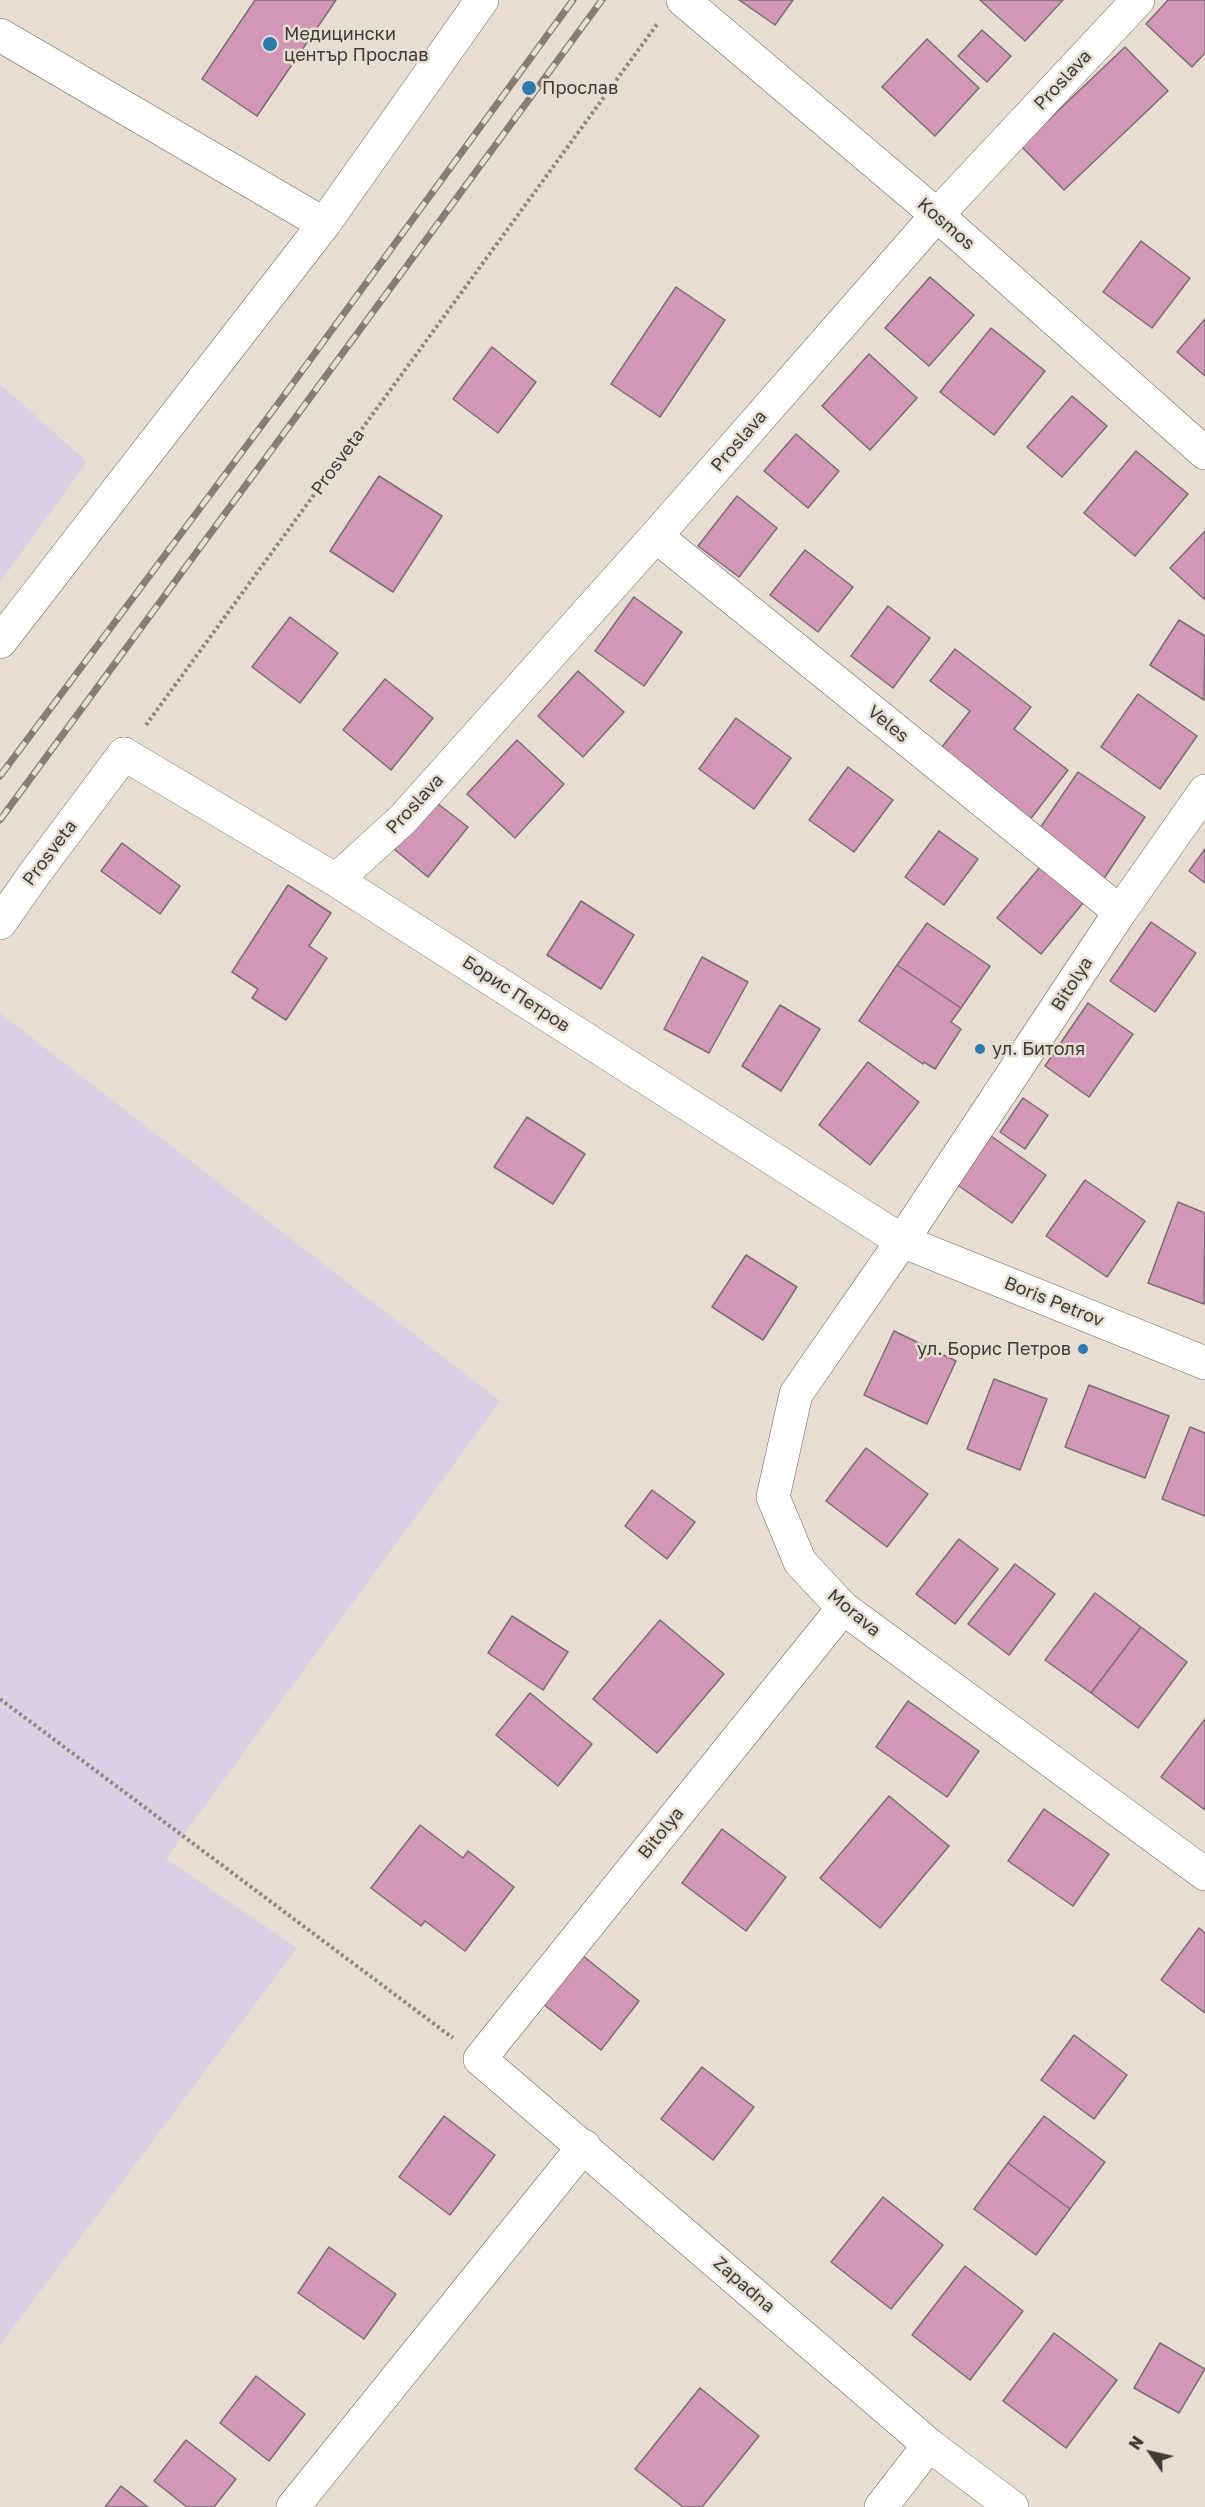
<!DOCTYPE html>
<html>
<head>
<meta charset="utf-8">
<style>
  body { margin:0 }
  #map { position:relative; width:1205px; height:2507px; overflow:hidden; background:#e7ddd1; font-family:"Golos Text",sans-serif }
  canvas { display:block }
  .north { position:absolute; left:1121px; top:2423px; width:60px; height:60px; -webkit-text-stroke:4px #e7ddd1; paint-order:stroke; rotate:304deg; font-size:16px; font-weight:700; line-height:24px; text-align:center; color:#3f3b36 }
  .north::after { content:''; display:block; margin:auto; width:21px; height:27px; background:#3f3b36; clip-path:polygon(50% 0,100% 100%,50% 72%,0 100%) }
</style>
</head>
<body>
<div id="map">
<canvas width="1205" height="2507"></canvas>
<div class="north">N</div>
</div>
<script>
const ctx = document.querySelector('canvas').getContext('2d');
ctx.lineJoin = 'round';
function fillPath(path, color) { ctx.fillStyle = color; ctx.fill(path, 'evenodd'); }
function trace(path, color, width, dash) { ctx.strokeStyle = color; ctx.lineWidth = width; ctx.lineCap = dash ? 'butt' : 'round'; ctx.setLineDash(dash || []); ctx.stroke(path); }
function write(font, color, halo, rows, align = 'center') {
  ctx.font = font + ' "Golos Text",sans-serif'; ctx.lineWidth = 5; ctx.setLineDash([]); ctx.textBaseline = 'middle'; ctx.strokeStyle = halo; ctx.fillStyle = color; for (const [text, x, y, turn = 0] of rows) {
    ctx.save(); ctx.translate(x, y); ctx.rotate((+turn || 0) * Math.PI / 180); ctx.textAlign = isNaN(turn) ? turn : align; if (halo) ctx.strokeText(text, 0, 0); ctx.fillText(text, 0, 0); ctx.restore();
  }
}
const industrial = new Path2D(`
  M 0,384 L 87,462 L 0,582 Z
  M 0,1013 L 500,1401 L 166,1859 L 297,1948 L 0,2345 Z`);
const building = new Path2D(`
  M 255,0 L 336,0 L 257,116 L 202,79 Z
  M 739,0 L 793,0 L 775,25 Z
  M 980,0 L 1063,0 L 1025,41 Z
  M 1168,0 L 1205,0 L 1205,53 L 1192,67 L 1146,24 Z
  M 982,30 L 1011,56 L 987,82 L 958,56 Z
  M 927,39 L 979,88 L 935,136 L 882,87 Z
  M 1125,47 L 1168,91 L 1064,190 L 1021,146 Z
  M 1141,241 L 1190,278 L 1152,328 L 1103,292 Z
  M 930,277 L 974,315 L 929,366 L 885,328 Z
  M 676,287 L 725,320 L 660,417 L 611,384 Z
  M 1205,319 L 1205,376 L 1177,352 Z
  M 991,328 L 1045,371 L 994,435 L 940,392 Z
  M 492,347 L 536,382 L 498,433 L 453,399 Z
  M 869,354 L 917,398 L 870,450 L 822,406 Z
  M 1072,396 L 1107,426 L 1062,477 L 1027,447 Z
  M 796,434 L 839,471 L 808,508 L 764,471 Z
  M 1136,451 L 1188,494 L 1135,556 L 1084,513 Z
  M 379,476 L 442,516 L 393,592 L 330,551 Z
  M 737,496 L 777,528 L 739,577 L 698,546 Z
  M 1205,531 L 1205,600 L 1170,568 Z
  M 805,550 L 853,587 L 818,632 L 770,595 Z
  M 634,597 L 682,632 L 644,686 L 595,651 Z
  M 888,606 L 930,638 L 893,688 L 851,656 Z
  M 290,617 L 338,653 L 300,703 L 252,667 Z
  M 1179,620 L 1205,636 L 1204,700 L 1150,665 Z
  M 955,649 L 1031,707 L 1014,729 L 1068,770 L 1029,821 L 938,752 L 970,711 L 930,681 Z
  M 578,671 L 624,712 L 583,757 L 538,716 Z
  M 385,679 L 433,718 L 391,770 L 343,730 Z
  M 1138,694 L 1197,736 L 1160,789 L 1101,747 Z
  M 736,718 L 791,758 L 754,809 L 699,769 Z
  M 517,740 L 564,784 L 515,838 L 467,794 Z
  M 848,767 L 893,800 L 854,852 L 809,820 Z
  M 1078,772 L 1145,817 L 1103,880 L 1036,834 Z
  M 433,800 L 468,827 L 428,877 L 394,849 Z
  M 939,831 L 978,859 L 944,905 L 905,877 Z
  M 122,843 L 180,886 L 160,914 L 101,871 Z
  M 1205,849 L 1205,883 L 1189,871 Z
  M 1040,867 L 1083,903 L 1041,954 L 997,918 Z
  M 288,885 L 331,913 L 309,946 L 327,958 L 286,1020 L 252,998 L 258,989 L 232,972 Z
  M 581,901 L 634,935 L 601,989 L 547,955 Z
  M 1151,922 L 1196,953 L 1155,1012 L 1110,981 Z
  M 927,923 L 990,966 L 961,1008 L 897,965 Z
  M 702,957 L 748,982 L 709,1053 L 664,1029 Z
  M 897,965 L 961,1008 L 951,1022 L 961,1029 L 935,1069 L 924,1062 L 923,1064 L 859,1021 Z
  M 1088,1003 L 1133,1034 L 1089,1097 L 1045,1066 Z
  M 780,1005 L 820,1029 L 781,1091 L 742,1066 Z
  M 868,1062 L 919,1102 L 870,1165 L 819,1125 Z
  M 1023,1098 L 1048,1115 L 1025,1149 L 1000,1132 Z
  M 527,1117 L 585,1154 L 553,1204 L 494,1167 Z
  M 991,1136 L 1046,1175 L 1012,1223 L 956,1184 Z
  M 1085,1180 L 1145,1221 L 1107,1277 L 1046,1236 Z
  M 1178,1202 L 1205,1213 L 1204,1304 L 1148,1283 Z
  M 746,1255 L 797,1287 L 763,1340 L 712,1307 Z
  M 894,1331 L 956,1361 L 927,1424 L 864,1395 Z
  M 994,1379 L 1047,1399 L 1020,1470 L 967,1449 Z
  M 1089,1385 L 1169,1416 L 1145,1478 L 1065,1447 Z
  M 1190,1427 L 1205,1433 L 1205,1516 L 1162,1499 Z
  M 866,1448 L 928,1494 L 887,1547 L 826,1501 Z
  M 652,1490 L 695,1522 L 667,1559 L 625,1526 Z
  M 959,1539 L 998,1569 L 955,1624 L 916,1594 Z
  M 1015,1564 L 1055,1594 L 1009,1655 L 968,1624 Z
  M 1095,1593 L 1141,1627 L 1091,1693 L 1045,1660 Z
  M 512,1616 L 568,1652 L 543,1690 L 488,1653 Z
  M 660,1620 L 724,1674 L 657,1753 L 593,1699 Z
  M 1141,1627 L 1187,1662 L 1138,1728 L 1091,1693 Z
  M 530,1693 L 592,1744 L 558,1786 L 496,1735 Z
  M 908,1701 L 979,1751 L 947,1797 L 876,1747 Z
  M 1205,1719 L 1205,1810 L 1161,1777 Z
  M 889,1796 L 949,1846 L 880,1928 L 820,1878 Z
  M 1044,1809 L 1109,1854 L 1073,1906 L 1008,1861 Z
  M 420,1825 L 463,1858 L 468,1851 L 514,1887 L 465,1951 L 425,1921 L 421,1926 L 371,1888 Z
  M 722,1829 L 786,1877 L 746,1931 L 682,1883 Z
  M 1199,1928 L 1205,1933 L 1205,2013 L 1161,1980 Z
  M 582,1955 L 639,2001 L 601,2050 L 543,2004 Z
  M 1074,2035 L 1127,2075 L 1094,2119 L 1041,2080 Z
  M 702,2067 L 754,2107 L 713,2160 L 661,2119 Z
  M 444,2116 L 495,2155 L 450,2215 L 399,2177 Z
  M 1044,2116 L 1105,2162 L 1070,2209 L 1008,2163 Z
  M 1008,2163 L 1070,2209 L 1036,2255 L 974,2209 Z
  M 883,2197 L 943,2245 L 891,2309 L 831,2262 Z
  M 329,2247 L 396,2294 L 364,2339 L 298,2293 Z
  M 965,2266 L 1023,2311 L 970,2380 L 912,2335 Z
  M 1054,2333 L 1117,2380 L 1066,2448 L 1003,2401 Z
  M 1160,2343 L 1205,2369 L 1179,2413 L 1134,2388 Z
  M 256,2376 L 305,2414 L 269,2461 L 220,2423 Z
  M 700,2388 L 759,2436 L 702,2507 L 683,2507 L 635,2469 Z
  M 186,2440 L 236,2479 L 214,2507 L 187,2507 L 154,2481 Z
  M 121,2486 L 148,2507 L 105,2507 Z`);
const path = new Path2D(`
  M 146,725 L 658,23
  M 0,1699 L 453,2038`);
const street = new Path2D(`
  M 683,0 L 937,215 L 1205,453
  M 0,35 L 324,224
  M 656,536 L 1120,912
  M 124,754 L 336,880 L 902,1241 L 1205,1363
  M 1205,791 L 1120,912 L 902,1241 L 796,1394 L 773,1497 L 800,1562 L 843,1608 L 1205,1874
  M 336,880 L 403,819 L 656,536 L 937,215 L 1138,0
  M 843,1608 L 480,2059 L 929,2445 L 1012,2507
  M 293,2507 L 584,2146
  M 881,2507 L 929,2445`);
const secondary = new Path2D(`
  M 0,642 L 324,224 L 482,0
  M 0,923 L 35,873 L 124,754`);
const rail = new Path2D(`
  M 0,776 L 280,401 L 573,0
  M 0,820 L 602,0`);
const markers = [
  [270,44,8,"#2c7aac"],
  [529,88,8,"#2c7aac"],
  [980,1049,6,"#2c7aac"],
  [1083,1349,6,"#2c7aac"]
];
const poiNames = [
  ["Медицински",284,34],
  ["център Прослав",284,55],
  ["Прослав",542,88],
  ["ул. Битоля",992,1049],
  ["ул. Борис Петров",1071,1349,"right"]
];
const streetNames = [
  ["Proslava",1063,80,-47],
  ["Kosmos",946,224,41],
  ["Proslava",739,441,-49],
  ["Prosveta",338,462,-54],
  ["Veles",888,724,39],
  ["Proslava",415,804,-47],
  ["Prosveta",50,853,-53],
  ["Bitolya",1072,984,-57],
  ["Борис Петров",516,994,33],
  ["Boris Petrov",1054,1302,22],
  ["Morava",854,1613,40],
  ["Bitolya",661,1833,-51],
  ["Zapadna",744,2285,41]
];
fillPath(industrial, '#dad0e5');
fillPath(building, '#d297b7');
trace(building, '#7b6e75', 1.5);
trace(street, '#726a5f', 34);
trace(secondary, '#726a5f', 34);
trace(path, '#908980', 4, [3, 3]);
trace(street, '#fff', 33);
trace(secondary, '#fff', 33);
trace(rail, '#857e76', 7);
trace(rail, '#e7ddd1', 4.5, [14]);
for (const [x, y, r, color] of markers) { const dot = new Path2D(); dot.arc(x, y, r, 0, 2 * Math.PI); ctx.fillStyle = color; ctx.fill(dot); trace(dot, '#e7ddd1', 2); }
write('18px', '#3f3b36', '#e7ddd1', poiNames, 'left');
write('18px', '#3f3b36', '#e7ddd1', streetNames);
</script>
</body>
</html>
